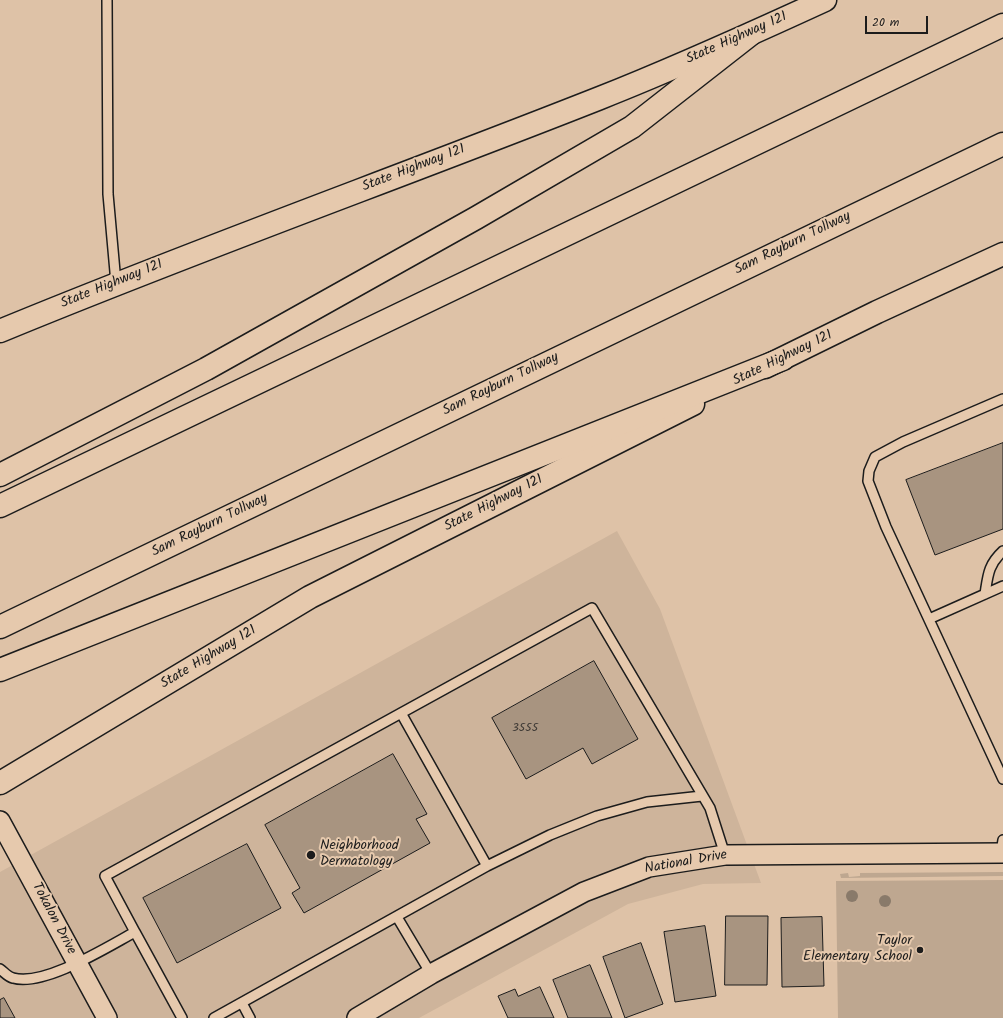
<!DOCTYPE html>
<html>
<head>
<meta charset="utf-8">
<style>
  body { margin:0 }
  #map { position:relative; width:1003px; height:1018px; overflow:hidden; background:#dec2a7; font-family:Kalam,sans-serif }
  canvas { display:block }
  .scale { position:absolute; left:865px; top:16px; width:63px; height:18px; box-sizing:border-box; border:2px solid #1c1c1c; border-top:0; padding-left:5px; font-size:12px; line-height:14px; white-space:nowrap; color:#1c1c1c; -webkit-text-stroke:3px #e6c9ad; paint-order:stroke }
</style>
</head>
<body>
<div id="map">
<canvas width="1003" height="1018"></canvas>
<div class="scale">20 m</div>
</div>
<script>
const ctx = document.querySelector('canvas').getContext('2d');
ctx.lineJoin = 'round';
function fillPath(path, color) { ctx.fillStyle = color; ctx.fill(path, 'evenodd'); }
function trace(path, color, width, dash) { ctx.strokeStyle = color; ctx.lineWidth = width; ctx.lineCap = dash ? 'butt' : 'round'; ctx.setLineDash(dash || []); ctx.stroke(path); }
function write(font, color, halo, rows, align = 'center') {
  ctx.font = font + ' Kalam,sans-serif'; ctx.lineWidth = 4; ctx.setLineDash([]); ctx.textBaseline = 'middle'; ctx.strokeStyle = halo; ctx.fillStyle = color; for (const [text, x, y, turn = 0] of rows) {
    ctx.save(); ctx.translate(x, y); ctx.rotate((+turn || 0) * Math.PI / 180); ctx.textAlign = isNaN(turn) ? turn : align; if (halo) ctx.strokeText(text, 0, 0); ctx.fillText(text, 0, 0); ctx.restore();
  }
}
const built = new Path2D(`
  M 617,531 L 660,609 L 761,883 L 703,884 L 628,904 L 419,1018 L 0,1018 L 0,872 Z`);
const green = new Path2D(`
  M 1003,872 L 1003,876 L 841,878 L 840,874 L 848,873 L 849,877 L 860,876 L 860,873 Z
  M 1003,880 L 1003,1018 L 838,1018 L 836,881 Z`);
const building = new Path2D(`
  M 1003,443 L 1003,529 L 935,555 L 906,480 Z
  M 594,661 L 638,739 L 592,764 L 583,748 L 526,779 L 492,718 Z
  M 393,754 L 427,814 L 416,819 L 430,843 L 304,913 L 292,893 L 300,888 L 265,825 Z
  M 247,844 L 281,908 L 177,963 L 143,898 Z
  M 726,916 L 768,916 L 767,985 L 725,985 Z
  M 822,917 L 824,986 L 782,987 L 781,918 Z
  M 705,926 L 716,996 L 675,1002 L 664,932 Z
  M 641,943 L 663,1004 L 625,1018 L 603,957 Z
  M 590,965 L 612,1018 L 568,1018 L 553,980 Z
  M 540,987 L 554,1018 L 508,1018 L 498,996 L 515,989 L 518,996 Z
  M 4,998 L 15,1018 L 0,1018 L 0,1000 Z`);
const lane = new Path2D(`
  M 107,0 L 108,194 L 116,283
  M 1003,399 L 903,442 L 875,457 L 869,471 L 868,481 L 886,527 L 1003,779
  M 985,594 C 988,575 988,565 1003,551
  M 929,619 L 1003,586
  M 401,713 L 487,866
  M 1001,853 L 1003,840
  M 397,917 L 431,974
  M 135,932 L 182,1018
  M 0,969 C 4,972 8,977 13,978 C 44,987 107,947 135,932 L 105,876 L 592,608 L 710,808 L 725,855
  M 242,1003 L 250,1018
  M 214,1018 L 487,866 L 550,835 L 597,816 L 647,802 L 702,796`);
const street = new Path2D(`
  M 0,821 L 107,1018
  M 357,1018 L 431,974 L 584,892 L 649,867 L 725,855 L 1003,853`);
const secondary = new Path2D(`
  M 0,331 C 198,249 400,177 600,98 C 676,68 751,34 825,0
  M 765,367 L 877,312 L 1003,254
  M 0,783 L 310,597 L 693,404`);
const highway = new Path2D(`
  M 0,475 L 206,369 L 476,218 L 632,127 L 751,34
  M 0,506 L 1003,25
  M 0,627 L 1003,144
  M 0,670 L 783,359`);
const trees = [
  [852,896],
  [885,901]
];
const markers = [
  [311,855,5,"#1c1c1c"],
  [920,950,4,"#1c1c1c"]
];
const numberNames = [
  ["3555",525,729]
];
const streetNames = [
  ["State Highway 121",737,39,-24],
  ["State Highway 121",414,169,-21],
  ["Sam Rayburn Tollway",793,244,-26],
  ["State Highway 121",112,285,-22],
  ["State Highway 121",783,359,-26],
  ["Sam Rayburn Tollway",501,385,-26],
  ["State Highway 121",494,504,-27],
  ["Sam Rayburn Tollway",210,526,-26],
  ["State Highway 121",209,658,-31],
  ["National Drive",686,863,-10],
  ["Tokalon Drive",53,919,62]
];
const poiNames = [
  ["Neighborhood",320,847],
  ["Dermatology",320,863],
  ["Taylor",912,942,"right"],
  ["Elementary School",912,958,"right"]
];
fillPath(built, '#ceb49b');
fillPath(green, '#bea790');
fillPath(building, '#a89480');
trace(building, '#1c1c1c', 1);
trace(lane, '#1c1c1c', 12);
trace(street, '#1c1c1c', 22);
trace(secondary, '#1c1c1c', 25);
trace(highway, '#1c1c1c', 25);
trace(lane, '#e6c9ad', 9);
trace(street, '#e6c9ad', 19);
trace(secondary, '#e6c9ad', 22);
trace(highway, '#e6c9ad', 22);
ctx.fillStyle = '#897a6a';
for (const [x, y] of trees) { ctx.beginPath(); ctx.arc(x, y, 6, 0, 2 * Math.PI); ctx.fill(); }
for (const [x, y, r, color] of markers) { const dot = new Path2D(); dot.arc(x, y, r, 0, 2 * Math.PI); ctx.fillStyle = color; ctx.fill(dot); trace(dot, '#e6c9ad', 1.5); }
write('12px', '#3f3a35', null, numberNames);
write('14px', '#1c1c1c', '#e6c9ad', streetNames);
write('14px', '#1c1c1c', '#e6c9ad', poiNames, 'left');
</script>
</body>
</html>
